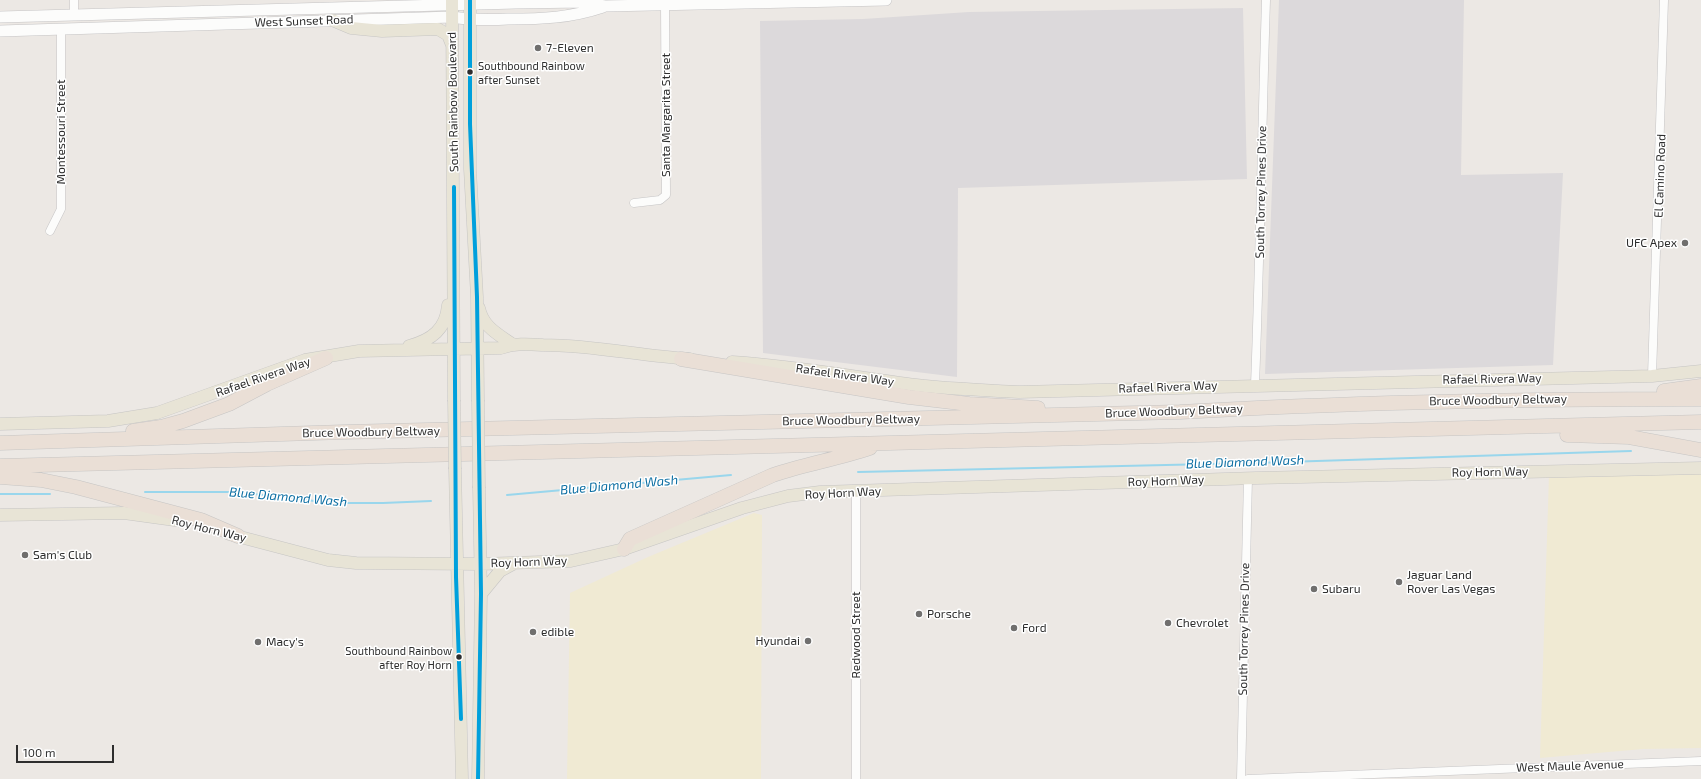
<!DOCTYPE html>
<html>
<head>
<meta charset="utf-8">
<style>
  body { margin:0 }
  #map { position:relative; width:1701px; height:779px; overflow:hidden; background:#ece8e4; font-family:"Exo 2",sans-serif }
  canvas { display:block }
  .scale { position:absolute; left:16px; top:745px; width:98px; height:18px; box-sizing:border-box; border:2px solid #2e2e2e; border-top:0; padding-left:5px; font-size:12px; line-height:14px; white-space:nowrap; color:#2e2e2e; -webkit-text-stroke:3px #fff; paint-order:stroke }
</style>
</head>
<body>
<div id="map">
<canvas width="1701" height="779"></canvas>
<div class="scale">100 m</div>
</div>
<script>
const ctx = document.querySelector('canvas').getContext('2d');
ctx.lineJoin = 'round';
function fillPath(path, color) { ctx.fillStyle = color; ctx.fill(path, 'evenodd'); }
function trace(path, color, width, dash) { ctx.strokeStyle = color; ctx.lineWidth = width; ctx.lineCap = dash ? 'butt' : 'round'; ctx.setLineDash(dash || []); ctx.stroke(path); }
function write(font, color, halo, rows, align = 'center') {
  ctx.font = font + ' "Exo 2",sans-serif'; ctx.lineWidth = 3; ctx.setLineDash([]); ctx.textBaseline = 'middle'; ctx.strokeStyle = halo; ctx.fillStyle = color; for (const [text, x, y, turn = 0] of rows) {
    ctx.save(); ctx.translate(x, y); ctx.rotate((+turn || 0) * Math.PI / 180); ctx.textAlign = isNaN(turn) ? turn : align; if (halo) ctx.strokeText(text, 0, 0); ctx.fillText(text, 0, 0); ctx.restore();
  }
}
const industrial = new Path2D(`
  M 1279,0 L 1464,0 L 1461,175 L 1563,173 L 1553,365 L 1265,374 Z
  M 1243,8 L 1247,179 L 958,188 L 957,377 L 763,353 L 760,21 L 863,19 L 969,12 Z`);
const sand = new Path2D(`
  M 1701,470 L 1701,748 L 1643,749 L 1540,758 L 1549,475 Z
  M 754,513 L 762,515 L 761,779 L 567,779 L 570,593 L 648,557 Z`);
const stream = new Path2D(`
  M 858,472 L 1254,463 L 1631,451
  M 145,492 L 236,492 L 332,503 L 383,503 L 431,501
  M 0,494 L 50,494
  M 507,495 L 731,475`);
const minor = new Path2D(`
  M 74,0 L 74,15
  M 634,203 L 660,200 L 666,195 L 665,1
  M 50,231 L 61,209 L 61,29
  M 1652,376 L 1664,0
  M 1255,385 C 1260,256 1262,128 1266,0
  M 856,491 L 856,779
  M 1241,779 L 1248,478
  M 1248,779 L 1701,761`);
const secondary = new Path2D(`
  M 0,17 L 516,3 L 582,2 L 605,6 L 886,0
  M 0,31 L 452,17 C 471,20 489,20 508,19 C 542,19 570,18 603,7`);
const primary = new Path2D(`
  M 452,0 L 454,400
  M 470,0 L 470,169 L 477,297 L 478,400
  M 332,20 L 351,28 L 382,31 L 438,29 L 448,35 L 452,45
  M 479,308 C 483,327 498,334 512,344
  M 409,346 C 432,340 446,329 448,305
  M 732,362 C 794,366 855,377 916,385 C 950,389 984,390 1019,392 L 1652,376 L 1701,371
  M 0,424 L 108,421 L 157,413 L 305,360 L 359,351 L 501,348 C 515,343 528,344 543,345 C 593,345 641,356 690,359
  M 455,469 L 462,779
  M 0,515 L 124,513 L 182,521
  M 229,534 L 328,560 L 356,563 L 480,564 L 571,561 L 624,549 L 742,508 L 788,496 L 820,492 L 1256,478 L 1701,468
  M 481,594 L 500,571 L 513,564
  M 478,779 L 481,594 L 479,488`);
const motorway = new Path2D(`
  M 681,359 L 909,397 L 969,404 L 1038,408
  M 1664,391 L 1701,386
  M 133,431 L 161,427 L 183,421 L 229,404 L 267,384 L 326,358
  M 1567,435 L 1629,437 L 1701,450
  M 0,443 L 344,432 L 1180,412 C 1354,402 1527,399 1701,399
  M 0,466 L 1701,422
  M 0,477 L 41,480 L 76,487 L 201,520 L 238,536
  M 624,549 L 630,539 L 773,475 C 805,464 838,459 870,448`);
const primaryBridge = new Path2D(`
  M 454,400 L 455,469
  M 478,400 L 479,488`);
const bus1 = new Path2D(`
  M 470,0 L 470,124 L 477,297 L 481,594 L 478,779
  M 454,187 L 456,577 L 461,719`);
const markers = [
  [538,48,4,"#706f6e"],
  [470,72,3.5,"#2e2e2e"],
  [1685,243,4,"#706f6e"],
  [25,555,4,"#706f6e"],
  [1399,582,4,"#706f6e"],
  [1314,589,4,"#706f6e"],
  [919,614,4,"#706f6e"],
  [1168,623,4,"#706f6e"],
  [1014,628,4,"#706f6e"],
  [533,632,4,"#706f6e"],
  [808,641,4,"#706f6e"],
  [258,642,4,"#706f6e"],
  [459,657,3.5,"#2e2e2e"]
];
const busNames = [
  ["Southbound Rainbow",478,66],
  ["after Sunset",478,80],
  ["Southbound Rainbow",452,651,"right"],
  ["after Roy Horn",452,665,"right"]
];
const streetNames = [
  ["West Sunset Road",304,21,-2],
  ["South Rainbow Boulevard",453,102,-91],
  ["Santa Margarita Street",666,115,-90],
  ["Montessouri Street",61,132,-90],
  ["El Camino Road",1660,176,-88],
  ["South Torrey Pines Drive",1261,192,-89],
  ["Rafael Rivera Way",845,375,8],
  ["Rafael Rivera Way",263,377,-19],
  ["Rafael Rivera Way",1492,379,-1],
  ["Rafael Rivera Way",1168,387,-2],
  ["Bruce Woodbury Beltway",1498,400,-1],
  ["Bruce Woodbury Beltway",1174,411,-2],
  ["Bruce Woodbury Beltway",851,420,-1],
  ["Bruce Woodbury Beltway",371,432,-1],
  ["Roy Horn Way",1490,472,-1],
  ["Roy Horn Way",1166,481,-2],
  ["Roy Horn Way",843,493,-3],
  ["Roy Horn Way",209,529,14],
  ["Roy Horn Way",529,562,-2],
  ["South Torrey Pines Drive",1244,629,-89],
  ["Redwood Street",856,635,-90],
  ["West Maule Avenue",1570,766,-2]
];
const poiNames = [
  ["7-Eleven",546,48],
  ["UFC Apex",1677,243,"right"],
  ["Sam's Club",33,555],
  ["Jaguar Land",1407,575],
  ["Rover Las Vegas",1407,589],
  ["Subaru",1322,589],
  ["Porsche",927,614],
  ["Chevrolet",1176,623],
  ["Ford",1022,628],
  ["edible",541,632],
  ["Hyundai",800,641,"right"],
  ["Macy's",266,642]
];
const waterNames = [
  ["Blue Diamond Wash",1245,462,-2],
  ["Blue Diamond Wash",619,485,-5],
  ["Blue Diamond Wash",288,497,5]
];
fillPath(industrial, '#dcd9db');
fillPath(sand, '#f0ead3');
trace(stream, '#99d6ec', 2);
trace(minor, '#c5c4c5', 9);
trace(secondary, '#c5c4c5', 12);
trace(primary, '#c6c5c4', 13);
trace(motorway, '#c6c5c4', 15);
trace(minor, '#fcfcfb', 8);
trace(secondary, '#fcfcfb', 11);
trace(primary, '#e8e4d6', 12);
trace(motorway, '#eadfd6', 14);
trace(primaryBridge, '#c6c5c4', 13, []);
trace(primaryBridge, '#e8e4d6', 12);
trace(bus1, '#00a0dc', 4);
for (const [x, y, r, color] of markers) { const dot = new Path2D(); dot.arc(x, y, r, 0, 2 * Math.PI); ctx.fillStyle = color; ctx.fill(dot); trace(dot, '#fff', 1.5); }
write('11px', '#2e2e2e', '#fff', busNames, 'left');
write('12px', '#2e2e2e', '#fff', streetNames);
write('12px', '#2e2e2e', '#fff', poiNames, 'left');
write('italic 13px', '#0d6fa3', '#fff', waterNames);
</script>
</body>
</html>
